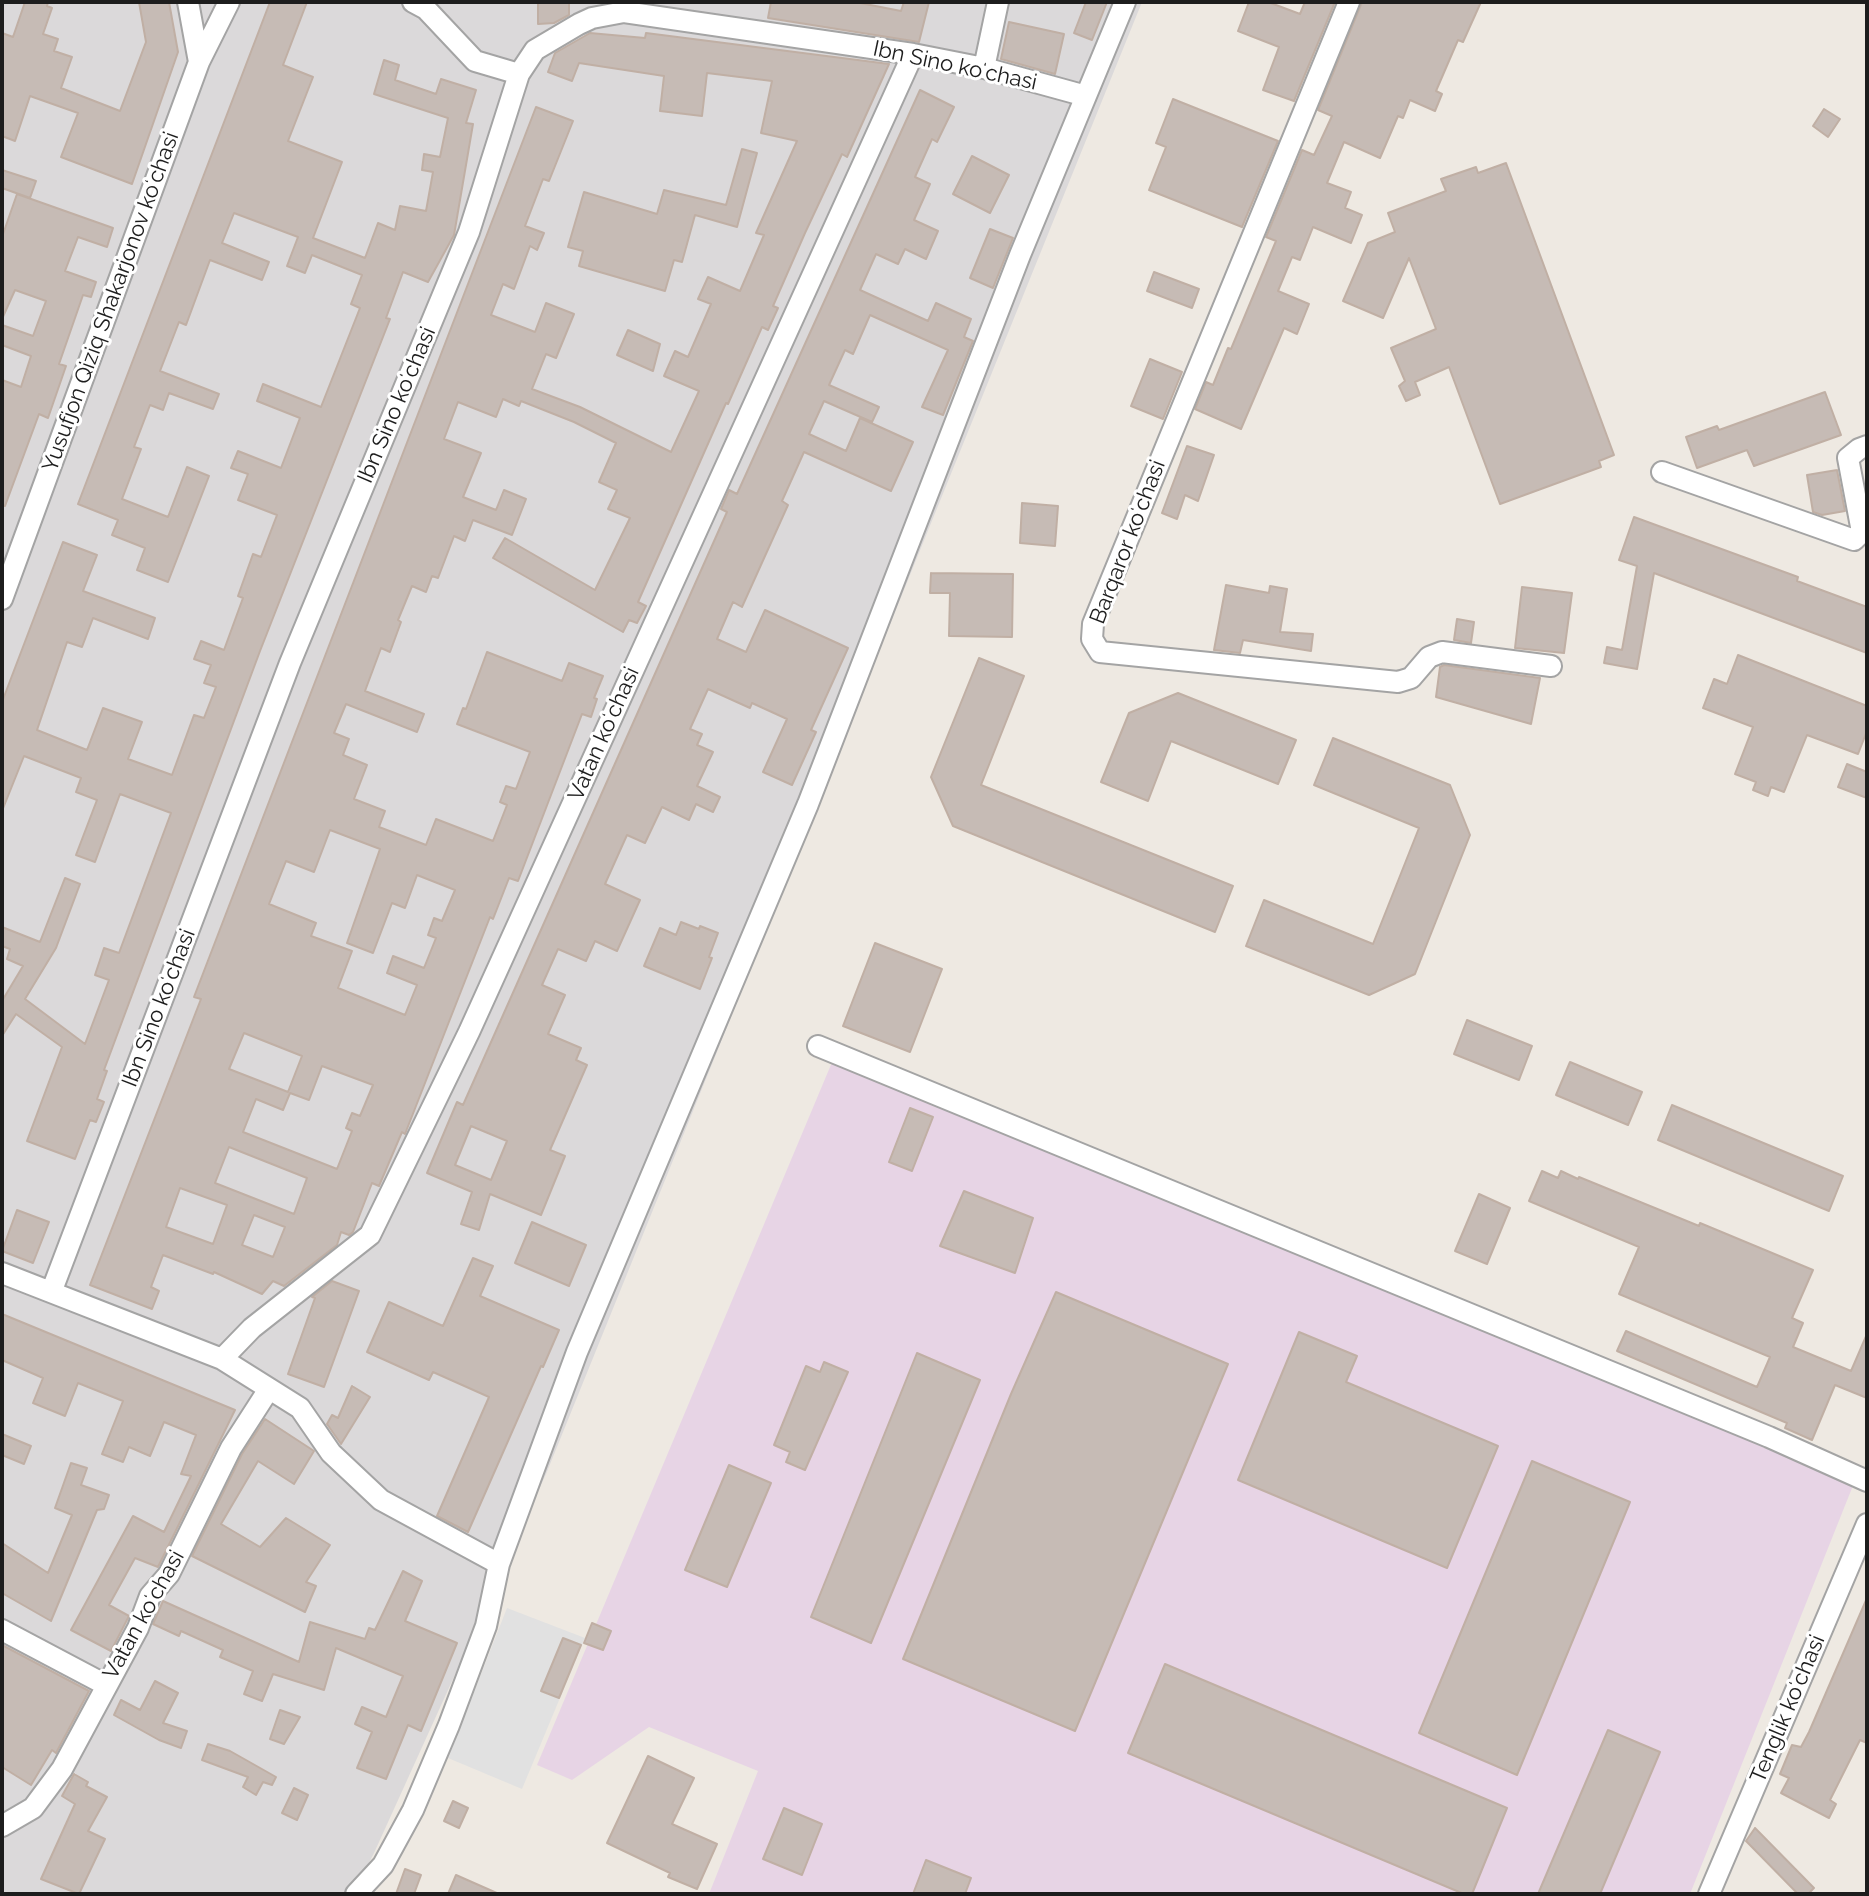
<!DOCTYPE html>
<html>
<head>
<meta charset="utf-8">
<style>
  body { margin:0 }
  #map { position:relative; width:1869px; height:1896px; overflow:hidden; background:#eee9e2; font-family:Raleway,sans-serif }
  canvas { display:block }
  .frame { position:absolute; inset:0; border:4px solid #1d1d1d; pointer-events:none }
</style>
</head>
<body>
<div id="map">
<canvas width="1869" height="1896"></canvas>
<div class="frame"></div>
</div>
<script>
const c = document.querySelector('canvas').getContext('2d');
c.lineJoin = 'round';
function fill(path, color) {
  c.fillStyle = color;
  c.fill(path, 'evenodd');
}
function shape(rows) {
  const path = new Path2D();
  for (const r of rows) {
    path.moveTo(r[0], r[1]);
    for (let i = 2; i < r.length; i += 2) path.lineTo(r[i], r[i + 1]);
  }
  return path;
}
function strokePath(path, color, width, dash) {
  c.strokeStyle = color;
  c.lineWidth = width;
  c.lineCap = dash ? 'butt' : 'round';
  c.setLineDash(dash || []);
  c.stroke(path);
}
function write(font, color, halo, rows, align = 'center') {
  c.font = font + ' Raleway,sans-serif';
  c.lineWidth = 6;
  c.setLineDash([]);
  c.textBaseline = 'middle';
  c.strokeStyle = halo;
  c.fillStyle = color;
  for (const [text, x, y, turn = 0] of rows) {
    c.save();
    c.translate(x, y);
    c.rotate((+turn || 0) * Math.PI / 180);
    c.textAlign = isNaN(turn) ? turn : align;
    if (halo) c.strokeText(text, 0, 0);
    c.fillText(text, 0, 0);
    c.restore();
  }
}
const residential = shape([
  [2,2,1142,2,546,1474,374,1853,353,1894,2,1894]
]);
const industrial = shape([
  [838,1048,1854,1483,1690,1894,709,1894,758,1771,649,1727,572,1780,537,1765]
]);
const parking = shape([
  [507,1608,585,1638,522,1789,448,1758]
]);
const building = shape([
  [25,2,48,2,47,6,52,8,43,34,58,39,54,51,72,57,61,88,120,111,146,42,139,2,169,2,178,52,132,184,61,157,78,113,30,96,15,141,2,136,2,33,13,37,25,2],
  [270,2,307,2,283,65,313,77,288,141,342,162,313,238,365,258,378,223,395,230,400,206,426,211,433,172,422,170,424,154,440,157,448,118,374,94,384,60,399,65,395,80,436,94,441,79,476,90,466,123,473,124,454,235,428,282,403,272,386,318,390,319,260,651,104,1070,107,1071,97,1099,104,1102,96,1122,90,1120,75,1159,27,1141,62,1047,16,1014,2,1036,2,1001,23,966,7,959,10,949,2,946,2,927,40,942,65,878,80,884,56,948,25,999,85,1044,109,980,95,975,104,948,119,953,171,813,120,794,95,862,76,855,97,800,76,792,81,778,24,756,2,811,2,702,63,542,97,555,83,591,155,618,148,639,93,618,82,647,67,642,37,730,87,750,103,708,142,722,128,759,172,775,194,715,204,718,216,687,204,683,211,665,194,659,201,641,224,650,243,598,238,596,253,554,261,557,277,515,238,500,248,474,231,468,238,451,281,468,300,418,257,401,263,384,321,407,360,308,351,304,362,275,312,255,305,273,287,266,298,237,234,213,222,243,269,262,262,280,210,260,186,325,179,322,160,371,219,394,213,409,169,393,163,410,150,405,134,447,141,449,122,499,168,517,187,467,209,476,168,582,137,570,145,548,112,535,118,520,78,504,270,2],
  [538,2,569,2,569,15,554,23,538,24,538,2],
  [771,2,855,2,901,11,904,2,929,2,919,42,768,18,771,2],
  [1086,2,1107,2,1092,40,1074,33,1086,2],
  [1249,2,1268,2,1300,14,1305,2,1335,2,1294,101,1263,90,1279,47,1238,31,1249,2],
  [1362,2,1481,2,1463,42,1458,40,1436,91,1442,94,1435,111,1410,100,1403,118,1398,116,1380,158,1344,142,1327,183,1351,192,1345,208,1362,215,1351,243,1313,227,1300,260,1292,257,1278,291,1309,304,1297,334,1284,328,1241,429,1195,409,1206,382,1213,385,1228,348,1231,349,1276,241,1266,237,1302,150,1314,155,1332,116,1318,110,1362,2],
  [1009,22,1064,34,1055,74,1001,59,1009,22],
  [590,33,645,38,646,33,889,64,847,157,842,154,805,233,773,306,778,308,768,330,762,327,728,404,726,403,638,602,646,606,637,623,629,620,623,632,493,558,505,538,595,590,630,518,608,509,617,490,599,482,616,443,574,422,521,401,519,406,503,399,496,417,458,402,444,439,481,453,463,497,496,510,504,490,526,499,512,535,473,520,465,541,454,536,438,578,432,576,426,592,412,586,398,620,401,622,390,652,381,648,365,691,424,714,417,732,346,704,334,733,349,739,343,755,367,765,354,799,385,811,379,827,426,845,436,819,493,841,507,805,500,802,506,786,516,789,530,752,457,724,463,708,466,709,487,652,562,681,569,663,603,676,594,698,597,699,591,717,582,714,518,881,509,878,493,919,490,917,405,1134,402,1132,379,1186,372,1183,353,1232,349,1235,341,1232,337,1245,284,1286,273,1281,262,1294,214,1272,213,1274,163,1255,151,1287,159,1291,152,1309,90,1285,201,999,194,997,536,107,573,121,549,181,543,179,525,226,544,233,537,250,530,246,514,289,503,284,491,315,535,332,546,303,574,314,556,358,546,354,532,389,580,407,671,452,699,391,664,376,675,351,688,357,711,304,698,299,708,277,740,291,764,235,756,233,797,141,761,133,772,81,707,73,702,116,660,111,664,76,579,63,572,81,548,72,555,53,590,33],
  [330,830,380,849,347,943,373,953,392,903,405,908,417,875,455,890,442,921,434,918,428,935,436,938,424,968,393,956,387,973,417,985,405,1015,338,988,352,951,311,936,316,923,269,904,286,861,314,872,330,830],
  [244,1033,302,1056,288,1092,229,1069,244,1033],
  [322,1066,373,1085,360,1116,352,1113,346,1128,352,1131,337,1169,243,1132,256,1099,283,1110,290,1093,309,1100,322,1066],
  [229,1147,307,1178,294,1214,215,1183,229,1147],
  [180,1188,227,1205,213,1244,166,1227,180,1188],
  [254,1215,285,1227,273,1257,242,1245,254,1215],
  [920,90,954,107,937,142,932,139,915,177,930,184,914,220,938,231,926,259,905,249,898,264,876,254,860,290,928,321,936,303,971,319,964,337,973,341,943,415,922,407,948,350,870,315,853,354,845,350,829,385,879,407,872,422,824,401,809,434,846,451,860,418,913,442,891,491,804,452,782,501,788,505,742,607,733,602,717,639,746,652,765,610,848,648,811,730,816,732,792,785,763,772,787,719,752,703,750,708,708,689,690,729,702,734,697,745,713,752,697,786,720,797,713,812,696,804,689,820,662,807,645,843,627,835,605,884,640,900,617,951,595,941,586,961,558,949,542,985,565,995,548,1034,581,1048,576,1060,587,1065,550,1150,565,1156,541,1215,490,1194,479,1230,461,1224,472,1192,427,1173,457,1102,463,1105,727,512,721,509,729,490,737,494,920,90],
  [471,1126,507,1141,491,1180,455,1165,471,1126],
  [1173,99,1278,141,1242,227,1149,190,1166,147,1156,143,1173,99],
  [1824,109,1840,119,1828,137,1813,126,1824,109],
  [742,149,757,153,737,227,695,215,682,262,674,260,665,291,579,266,583,251,568,247,584,192,657,214,664,190,726,205,742,149],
  [972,156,1009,175,990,213,953,194,972,156],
  [1506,163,1614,455,1599,461,1601,467,1500,504,1449,367,1415,382,1420,395,1406,401,1399,386,1405,381,1391,348,1436,329,1409,258,1383,318,1343,301,1368,243,1395,232,1388,213,1446,191,1441,179,1476,167,1478,173,1506,163],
  [2,170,36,181,30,198,2,188,2,170],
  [17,194,113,228,107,247,78,237,65,271,96,282,91,297,83,295,59,364,66,366,48,418,39,414,5,506,2,505,2,380,21,387,31,356,2,345,2,325,33,336,46,301,15,290,2,319,2,237,17,194],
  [990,229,1013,238,993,288,970,278,990,229],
  [1154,272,1199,289,1192,308,1147,291,1154,272],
  [628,330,660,344,653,371,617,355,628,330],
  [1150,359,1182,372,1163,419,1131,406,1150,359],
  [1825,392,1841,435,1754,466,1747,450,1697,468,1686,437,1717,426,1719,430,1825,392],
  [1187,446,1214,455,1198,501,1185,495,1177,519,1162,513,1187,446],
  [1837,470,1845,511,1822,515,1813,512,1807,475,1837,470],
  [1022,503,1058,506,1055,546,1020,543,1022,503],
  [1634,517,1798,577,1797,581,1867,607,1867,653,1654,573,1637,669,1604,663,1607,647,1622,650,1637,566,1619,560,1634,517],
  [931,573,1013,574,1012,637,949,636,950,593,930,593,931,573],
  [1226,585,1269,593,1270,586,1287,589,1280,632,1313,634,1311,651,1243,640,1240,653,1214,650,1226,585],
  [1522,587,1572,593,1564,653,1515,648,1522,587],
  [1457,619,1474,622,1471,643,1454,640,1457,619],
  [1738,655,1867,706,1867,731,1858,754,1807,735,1784,792,1771,787,1768,796,1753,790,1756,782,1735,774,1753,727,1703,708,1714,679,1727,684,1738,655],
  [979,658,1024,676,981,785,1233,886,1215,932,953,826,931,777,979,658],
  [1444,665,1540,678,1531,724,1436,697,1440,667,1444,665],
  [1178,693,1296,740,1278,784,1171,741,1148,801,1101,782,1129,713,1178,693],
  [1333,738,1450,785,1470,835,1415,974,1369,995,1246,946,1264,900,1373,944,1419,828,1314,785,1333,738],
  [1847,764,1867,772,1867,798,1838,787,1847,764],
  [681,922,699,929,700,926,718,933,709,957,712,958,700,989,644,966,660,928,676,935,681,922],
  [875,943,942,969,910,1052,843,1026,875,943],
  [1467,1020,1532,1046,1519,1080,1454,1054,1467,1020],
  [1570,1062,1642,1092,1628,1125,1556,1095,1570,1062],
  [1672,1105,1843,1176,1829,1211,1658,1140,1672,1105],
  [910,1108,933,1117,912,1171,889,1162,910,1108],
  [1542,1171,1558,1178,1561,1171,1578,1179,1579,1177,1699,1226,1700,1223,1813,1270,1792,1318,1803,1323,1793,1347,1851,1371,1867,1334,1867,1398,1835,1385,1812,1440,1785,1428,1787,1423,1617,1351,1626,1331,1757,1387,1770,1357,1619,1294,1639,1247,1529,1201,1542,1171],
  [964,1191,1033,1218,1015,1273,940,1246,964,1191],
  [1479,1194,1510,1208,1487,1264,1455,1251,1479,1194],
  [17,1210,49,1222,33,1263,2,1251,17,1210],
  [532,1222,586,1245,569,1286,515,1263,532,1222],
  [473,1258,493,1266,480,1296,559,1330,543,1367,541,1366,468,1532,437,1516,489,1397,433,1372,429,1380,367,1352,389,1302,443,1326,473,1258],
  [332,1281,359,1291,324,1387,288,1374,315,1298,312,1297,332,1281],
  [1056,1292,1228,1364,1075,1731,903,1659,1011,1394,1056,1292],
  [2,1314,235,1410,158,1567,135,1558,109,1605,129,1616,111,1651,71,1630,133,1516,164,1532,191,1476,181,1474,196,1435,164,1422,150,1456,129,1447,123,1462,102,1454,123,1401,78,1383,65,1416,33,1403,43,1378,2,1360,2,1314],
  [1299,1332,1357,1356,1346,1382,1498,1446,1447,1568,1238,1480,1299,1332],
  [917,1353,980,1380,871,1643,811,1617,917,1353],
  [824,1362,848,1372,805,1470,786,1462,790,1452,774,1445,806,1366,820,1372,824,1362],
  [352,1386,370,1397,341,1444,327,1424,332,1415,338,1418,352,1386],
  [265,1419,314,1451,294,1484,258,1461,221,1524,260,1547,286,1518,330,1545,306,1582,316,1586,305,1612,192,1556,242,1454,265,1419],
  [2,1434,31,1446,24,1464,2,1455,2,1434],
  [1532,1461,1630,1502,1517,1775,1419,1733,1532,1461],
  [71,1463,87,1468,81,1485,109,1495,104,1509,97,1510,51,1621,2,1593,2,1543,48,1573,72,1515,55,1508,71,1463],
  [729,1465,771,1483,727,1587,685,1570,729,1465],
  [403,1571,422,1581,405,1621,457,1643,421,1731,408,1725,386,1779,357,1768,372,1732,355,1724,362,1707,386,1717,403,1676,336,1648,324,1690,273,1674,262,1701,244,1694,253,1671,220,1657,223,1650,181,1631,179,1636,153,1624,163,1601,299,1662,310,1622,365,1639,369,1628,375,1630,403,1571],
  [1867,1598,1867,1743,1860,1740,1830,1800,1836,1804,1829,1818,1781,1793,1789,1778,1780,1774,1792,1745,1801,1747,1809,1732,1867,1598],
  [592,1623,611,1631,603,1650,584,1643,592,1623],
  [563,1638,581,1645,559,1698,541,1691,563,1638],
  [2,1645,89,1691,56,1753,52,1750,31,1785,2,1767,2,1645],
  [1165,1664,1507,1808,1472,1894,1464,1894,1128,1753,1165,1664],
  [155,1681,178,1693,163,1723,187,1731,181,1748,159,1740,114,1715,121,1700,140,1710,155,1681],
  [280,1710,300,1717,284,1744,270,1739,280,1710],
  [1608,1730,1660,1752,1600,1894,1538,1894,1608,1730],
  [208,1744,230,1751,276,1777,272,1785,263,1782,256,1795,243,1787,248,1777,202,1760,208,1744],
  [648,1756,694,1778,672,1824,717,1844,697,1889,668,1877,670,1873,607,1843,648,1756],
  [74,1774,88,1782,86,1786,107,1797,88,1831,105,1839,79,1894,41,1879,75,1804,62,1796,74,1774],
  [294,1788,308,1795,297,1820,282,1813,294,1788],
  [453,1801,468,1808,459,1828,444,1821,453,1801],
  [784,1808,822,1824,802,1875,763,1859,784,1808],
  [1755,1828,1814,1888,1808,1894,1798,1894,1746,1841,1755,1828],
  [926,1860,971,1878,965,1894,913,1894,926,1860],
  [405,1869,421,1875,414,1894,396,1894,405,1869],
  [456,1875,499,1894,448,1894,456,1875]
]);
const minor = shape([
  [413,2,426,9,475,61,519,74],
  [1349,2,1093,624,1092,639,1100,652,1398,682,1411,678,1429,657,1442,652,1551,666],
  [199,62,229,2],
  [984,68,998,2],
  [1662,472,1854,540,1862,532,1848,458,1859,449,1867,446],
  [2,599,199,62,188,2],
  [818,1046,1769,1437,1867,1481],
  [2,1273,222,1359,300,1408,331,1453,381,1500,499,1564],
  [52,1290,290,663,469,232,519,74,535,50,579,24,592,18,624,12,913,54,984,68,1086,96],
  [222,1359,252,1328,370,1235,469,1032,913,54],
  [2,1630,106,1685],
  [2,1826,33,1808,62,1769,138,1628,150,1596,169,1574,231,1448,269,1389],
  [356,1894,383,1865,413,1810,449,1725,486,1626,499,1564,577,1352,808,804,1020,255,1125,2],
  [1709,1894,1867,1524]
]);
const streetNames = [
  ["Ibn Sino koʻchasi",955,66,12],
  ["Yusufjon Qiziq Shakarjonov koʻchasi",111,302,-70],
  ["Ibn Sino koʻchasi",397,405,-67],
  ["Barqaror koʻchasi",1128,542,-69],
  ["Vatan koʻchasi",604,734,-66],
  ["Ibn Sino koʻchasi",159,1008,-69],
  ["Vatan koʻchasi",144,1615,-61],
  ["Tenglik koʻchasi",1788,1709,-67]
];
fill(residential, '#dbd9da');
fill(industrial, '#e7d4e5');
fill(parking, '#e1e1e1');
fill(building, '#c6bbb5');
strokePath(building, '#c0afa4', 2);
strokePath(minor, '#a4a4a4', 24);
strokePath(minor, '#fff', 20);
write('22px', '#1d1d1d', '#fff', streetNames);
</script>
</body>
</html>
